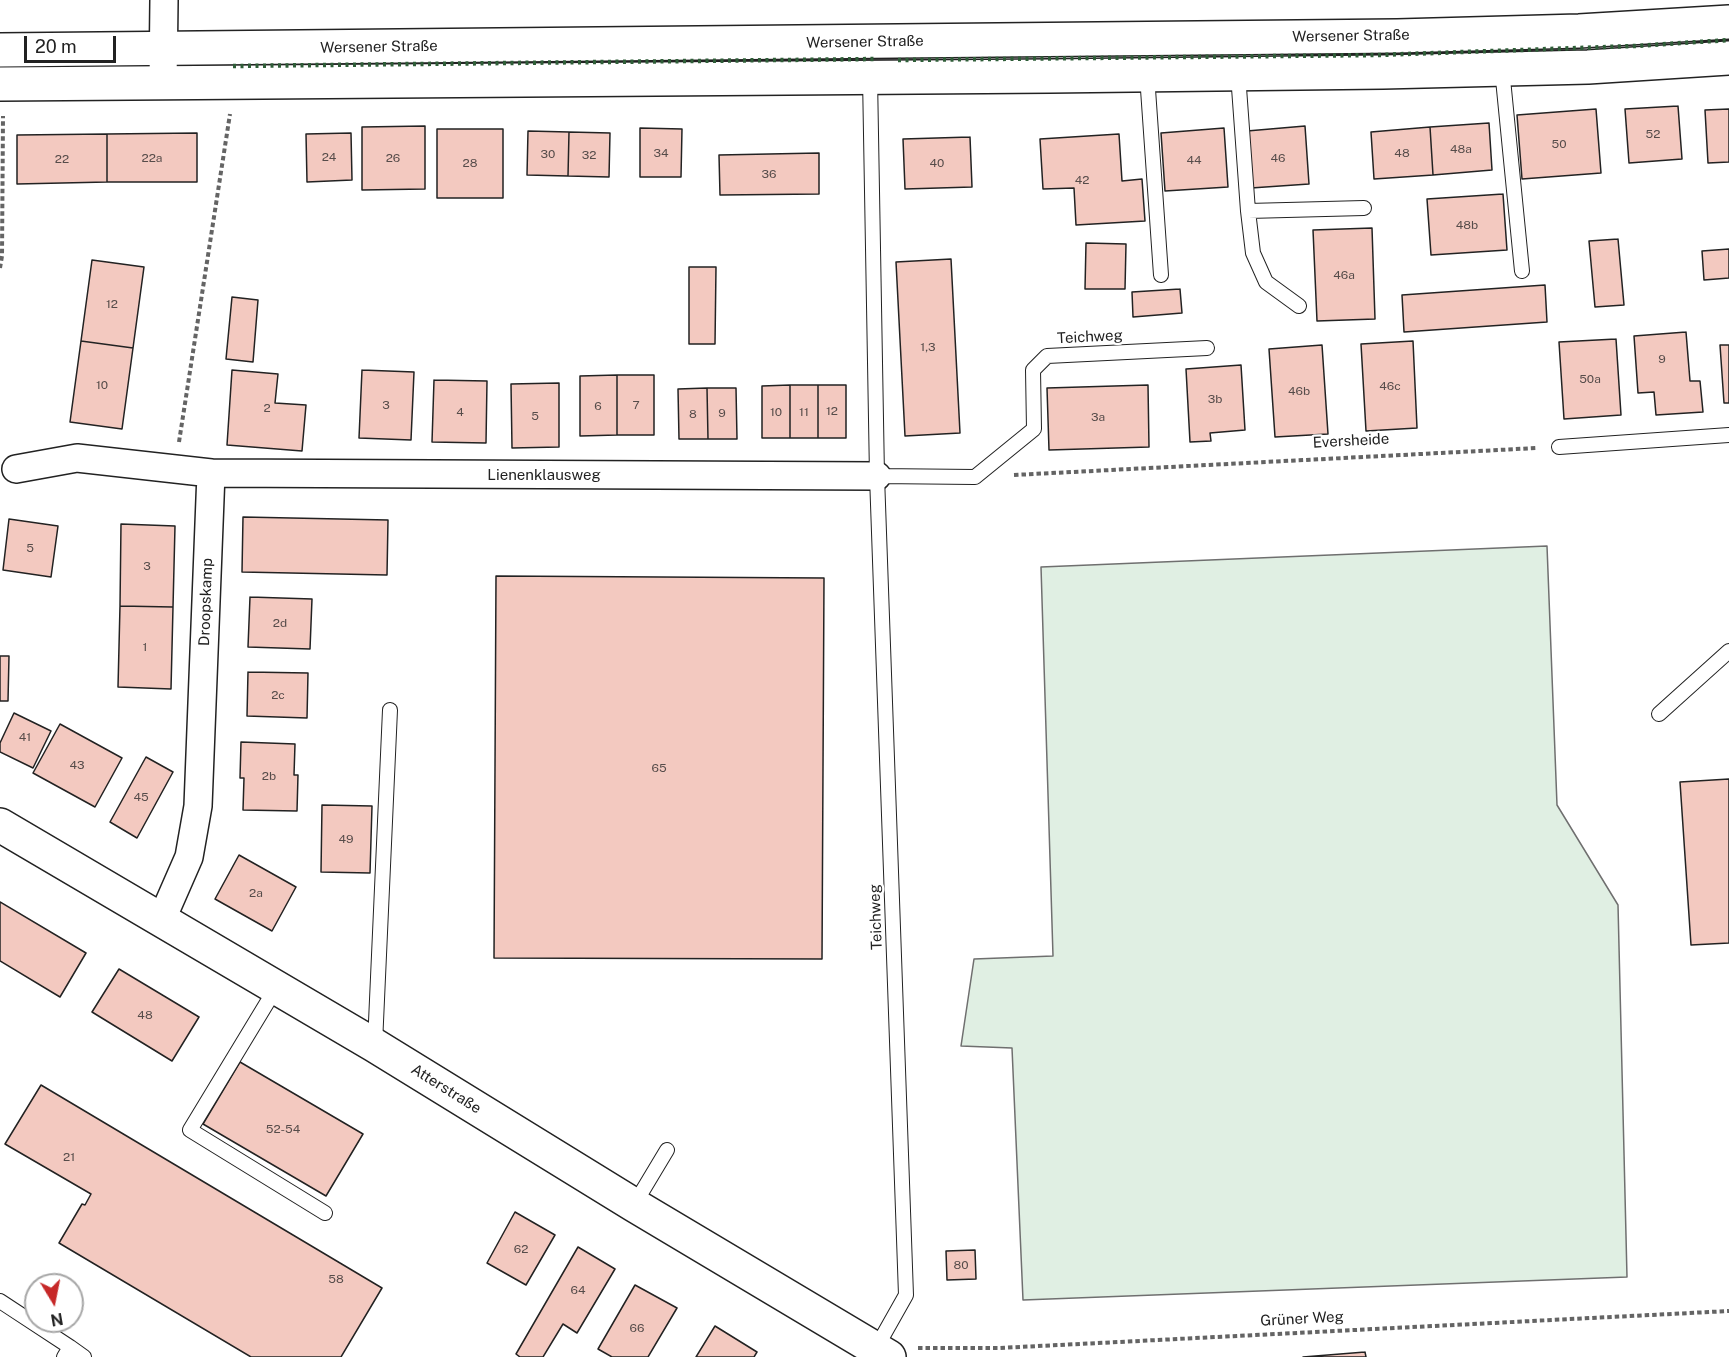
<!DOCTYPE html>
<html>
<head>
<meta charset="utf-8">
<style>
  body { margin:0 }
  #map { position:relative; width:1729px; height:1357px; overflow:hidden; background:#fff; font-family:"Public Sans",sans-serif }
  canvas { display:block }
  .north { position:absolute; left:24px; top:1273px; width:60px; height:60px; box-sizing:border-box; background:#fff; border:2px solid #a7a7a7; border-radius:50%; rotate:170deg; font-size:16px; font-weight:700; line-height:24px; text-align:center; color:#222 }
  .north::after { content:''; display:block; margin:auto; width:21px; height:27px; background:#c62828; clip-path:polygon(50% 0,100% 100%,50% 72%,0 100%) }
  .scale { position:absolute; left:24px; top:36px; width:92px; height:27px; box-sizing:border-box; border:3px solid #222; border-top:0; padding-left:8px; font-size:18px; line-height:21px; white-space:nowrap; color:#222; -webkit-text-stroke:4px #fff; paint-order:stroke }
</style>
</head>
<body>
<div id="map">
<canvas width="1729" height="1357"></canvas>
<div class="north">N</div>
<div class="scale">20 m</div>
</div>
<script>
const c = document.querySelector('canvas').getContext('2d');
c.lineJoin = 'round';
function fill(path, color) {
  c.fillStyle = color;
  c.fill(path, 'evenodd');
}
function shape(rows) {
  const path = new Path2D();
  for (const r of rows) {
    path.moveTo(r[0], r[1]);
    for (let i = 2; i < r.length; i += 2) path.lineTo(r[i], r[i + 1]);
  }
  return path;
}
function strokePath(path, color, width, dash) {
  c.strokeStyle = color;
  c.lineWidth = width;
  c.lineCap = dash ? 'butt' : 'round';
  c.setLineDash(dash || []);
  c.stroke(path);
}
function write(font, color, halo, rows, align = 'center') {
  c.font = font + ' "Public Sans",sans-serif';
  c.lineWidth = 4.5;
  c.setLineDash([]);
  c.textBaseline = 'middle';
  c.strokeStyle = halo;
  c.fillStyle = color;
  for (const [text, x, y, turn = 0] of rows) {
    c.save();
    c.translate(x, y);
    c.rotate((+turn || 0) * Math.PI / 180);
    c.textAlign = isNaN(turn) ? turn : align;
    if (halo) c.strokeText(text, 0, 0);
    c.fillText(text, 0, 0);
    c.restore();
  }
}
const green = shape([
  [1547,546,1557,805,1618,905,1627,1277,1023,1300,1012,1048,961,1046,974,959,1053,956,1041,567,1547,546]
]);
const building = shape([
  [1678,106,1682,159,1629,163,1625,109,1678,106],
  [1596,109,1601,173,1522,179,1517,115,1596,109],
  [1729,109,1729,162,1708,163,1705,110,1729,109],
  [1489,123,1492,170,1433,175,1430,127,1489,123],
  [425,126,425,189,362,190,362,127,425,126],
  [1305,126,1309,184,1251,188,1247,131,1305,126],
  [1430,127,1433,175,1374,179,1371,132,1430,127],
  [640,128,682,129,681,177,640,177,640,128],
  [1224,128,1228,187,1165,191,1161,133,1224,128],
  [437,129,503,129,503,198,437,198,437,129],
  [528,131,569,132,568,176,527,175,528,131],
  [569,132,610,133,609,177,568,176,569,132],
  [197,133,197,182,107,182,107,134,197,133],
  [351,133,352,180,307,182,306,134,351,133],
  [107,134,107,182,17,184,17,135,107,134],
  [1119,134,1122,181,1142,179,1145,221,1076,225,1074,188,1043,189,1040,139,1119,134],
  [970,137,972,187,905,189,903,139,970,137],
  [819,153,819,194,720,195,719,155,819,153],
  [1503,194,1507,250,1431,255,1427,199,1503,194],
  [1372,228,1375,319,1317,321,1313,230,1372,228],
  [1618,239,1624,305,1595,307,1589,241,1618,239],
  [1086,243,1126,244,1125,289,1085,289,1086,243],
  [1729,249,1729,278,1704,280,1702,251,1729,249],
  [951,259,960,433,905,436,896,262,951,259],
  [92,260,144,267,133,348,81,341,92,260],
  [689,267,716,267,715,344,689,344,689,267],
  [1545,285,1547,322,1404,332,1402,295,1545,285],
  [1180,289,1182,313,1133,317,1132,292,1180,289],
  [232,297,258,300,253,362,226,359,232,297],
  [1686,332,1690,381,1700,381,1703,412,1656,415,1654,392,1638,393,1634,336,1686,332],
  [1616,339,1621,415,1564,419,1559,342,1616,339],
  [81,341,133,348,122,429,70,422,81,341],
  [1413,341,1417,428,1366,431,1361,344,1413,341],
  [1322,345,1328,434,1275,437,1269,349,1322,345],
  [1720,345,1729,345,1729,403,1724,403,1720,345],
  [1241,365,1245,430,1210,433,1211,441,1190,442,1186,369,1241,365],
  [232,370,278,374,275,403,306,405,302,451,227,445,232,370],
  [362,370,414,372,411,440,359,438,362,370],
  [617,375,654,375,654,435,617,435,617,375],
  [617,375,617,435,580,436,580,376,617,375],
  [434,380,487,381,486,443,432,442,434,380],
  [559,383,559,447,512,448,511,384,559,383],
  [790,385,790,438,762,438,762,386,790,385],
  [790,385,818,385,818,438,790,438,790,385],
  [818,385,846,385,846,438,818,438,818,385],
  [1148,385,1149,447,1049,450,1047,388,1148,385],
  [707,388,736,388,737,439,708,439,707,388],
  [707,388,708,439,679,439,678,389,707,388],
  [243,517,388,520,387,575,242,572,243,517],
  [9,519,58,526,51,577,3,570,9,519],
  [121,524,175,526,173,607,120,606,121,524],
  [496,576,824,578,822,959,494,958,496,576],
  [250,597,312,599,310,649,248,647,250,597],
  [120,606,173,607,171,689,118,687,120,606],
  [0,656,9,656,8,701,0,701,0,656],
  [248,672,308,673,307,718,247,716,248,672],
  [14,713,51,731,33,768,0,752,0,743,14,713],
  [60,724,122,758,95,807,33,773,60,724],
  [241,742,295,744,294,775,298,775,297,811,243,810,244,778,240,778,241,742],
  [146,757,173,772,137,838,110,822,146,757],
  [1729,779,1729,943,1691,945,1680,782,1729,779],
  [322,805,372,806,370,873,321,872,322,805],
  [239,855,296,887,272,931,215,899,239,855],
  [0,902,86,953,60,997,0,961,0,902],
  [119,969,199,1017,172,1061,92,1012,119,969],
  [240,1062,363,1134,326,1196,203,1124,240,1062],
  [41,1085,382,1288,341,1357,251,1357,59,1243,82,1204,85,1205,91,1194,5,1144,41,1085],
  [515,1212,555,1235,526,1285,487,1263,515,1212],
  [578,1247,615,1269,577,1333,563,1324,543,1357,520,1357,516,1354,578,1247],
  [975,1250,976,1279,947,1280,946,1251,975,1250],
  [635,1285,677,1308,648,1357,612,1357,598,1349,635,1285],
  [715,1326,757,1352,754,1357,696,1357,715,1326],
  [1365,1352,1366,1357,1303,1357,1365,1352]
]);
const path = shape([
  [0,268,2,256,3,116],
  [179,442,230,114],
  [1014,475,1537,448],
  [918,1348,1000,1348,1729,1311]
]);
const service = shape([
  [1502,69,1522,271],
  [1238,74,1248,211,1253,253,1266,282,1299,306],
  [1147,75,1161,275],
  [870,77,877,476,906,1295,875,1350],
  [1248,211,1364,208],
  [1559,447,1729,435],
  [877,476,975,477,1034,429,1033,370,1047,356,1207,348],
  [1659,714,1729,651],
  [276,988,190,1130,325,1213],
  [375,1044,390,710],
  [634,1205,667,1150],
  [0,1301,70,1347],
  [64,1357,70,1347,84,1357]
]);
const minor = shape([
  [163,84,164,0],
  [16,469,77,458,211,473,198,806,189,857,161,921],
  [211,473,877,476]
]);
const tertiary = shape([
  [0,825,374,1045,634,1205,889,1357]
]);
const secondary = shape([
  [0,50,1397,36,1579,31,1729,22],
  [0,84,1050,76,1383,72,1588,67,1729,58]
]);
const hedge = shape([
  [898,60,1378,55,1635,46,1729,40],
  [233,66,876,59]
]);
const numberNames = [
  ["52",1653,134],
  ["50",1559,144],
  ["48a",1461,149],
  ["34",661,153],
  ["48",1402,153],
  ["30",548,154],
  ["32",589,155],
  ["24",329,157],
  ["22a",152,158],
  ["26",393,158],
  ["46",1278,158],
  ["22",62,159],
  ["44",1194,160],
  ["28",470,163],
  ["40",937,163],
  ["36",769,174],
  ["42",1082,180],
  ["48b",1467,225],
  ["46a",1344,275],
  ["12",112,304],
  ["1,3",928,347],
  ["9",1662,359],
  ["50a",1590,379],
  ["10",102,385],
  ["46c",1390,386],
  ["46b",1299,391],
  ["3b",1215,399],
  ["3",386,405],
  ["7",636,405],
  ["6",598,406],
  ["2",267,408],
  ["12",832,411],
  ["4",460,412],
  ["10",776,412],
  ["11",804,412],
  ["9",722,413],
  ["8",693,414],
  ["5",535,416],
  ["3a",1098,417],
  ["5",30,548],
  ["3",147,566],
  ["2d",280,623],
  ["1",145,647],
  ["2c",278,695],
  ["41",25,737],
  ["43",77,765],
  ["65",659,768],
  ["2b",269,776],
  ["45",141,797],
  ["49",346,839],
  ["2a",256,893],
  ["48",145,1015],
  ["52-54",283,1129],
  ["21",69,1157],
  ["62",521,1249],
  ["80",961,1265],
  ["58",336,1279],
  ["64",578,1290],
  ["66",637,1328]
];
const streetNames = [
  ["Wersener Straße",1351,36,-1],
  ["Wersener Straße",865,42,-1],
  ["Wersener Straße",379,47,-1],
  ["Teichweg",1090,337,-3],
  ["Eversheide",1351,441,-3],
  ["Lienenklausweg",544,475],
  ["Droopskamp",206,602,-88],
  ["Teichweg",876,917,-92],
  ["Atterstraße",446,1089,32],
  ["Grüner Weg",1302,1319,-3]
];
fill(green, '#e0efe3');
strokePath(green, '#6f6f6f', 1.5);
fill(building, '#f3c9c0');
strokePath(building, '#222', 1.5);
strokePath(service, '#222', 16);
strokePath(minor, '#222', 30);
strokePath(tertiary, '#222', 36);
strokePath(secondary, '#222', 36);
strokePath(path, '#646464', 4, [4.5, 3]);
strokePath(service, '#fff', 14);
strokePath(minor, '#fff', 27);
strokePath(tertiary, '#fff', 33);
strokePath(secondary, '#fff', 33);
strokePath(hedge, '#2f5e38', 4.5, [3, 4.5]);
write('12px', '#564c4a', null, numberNames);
write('15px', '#222', '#fff', streetNames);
</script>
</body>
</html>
